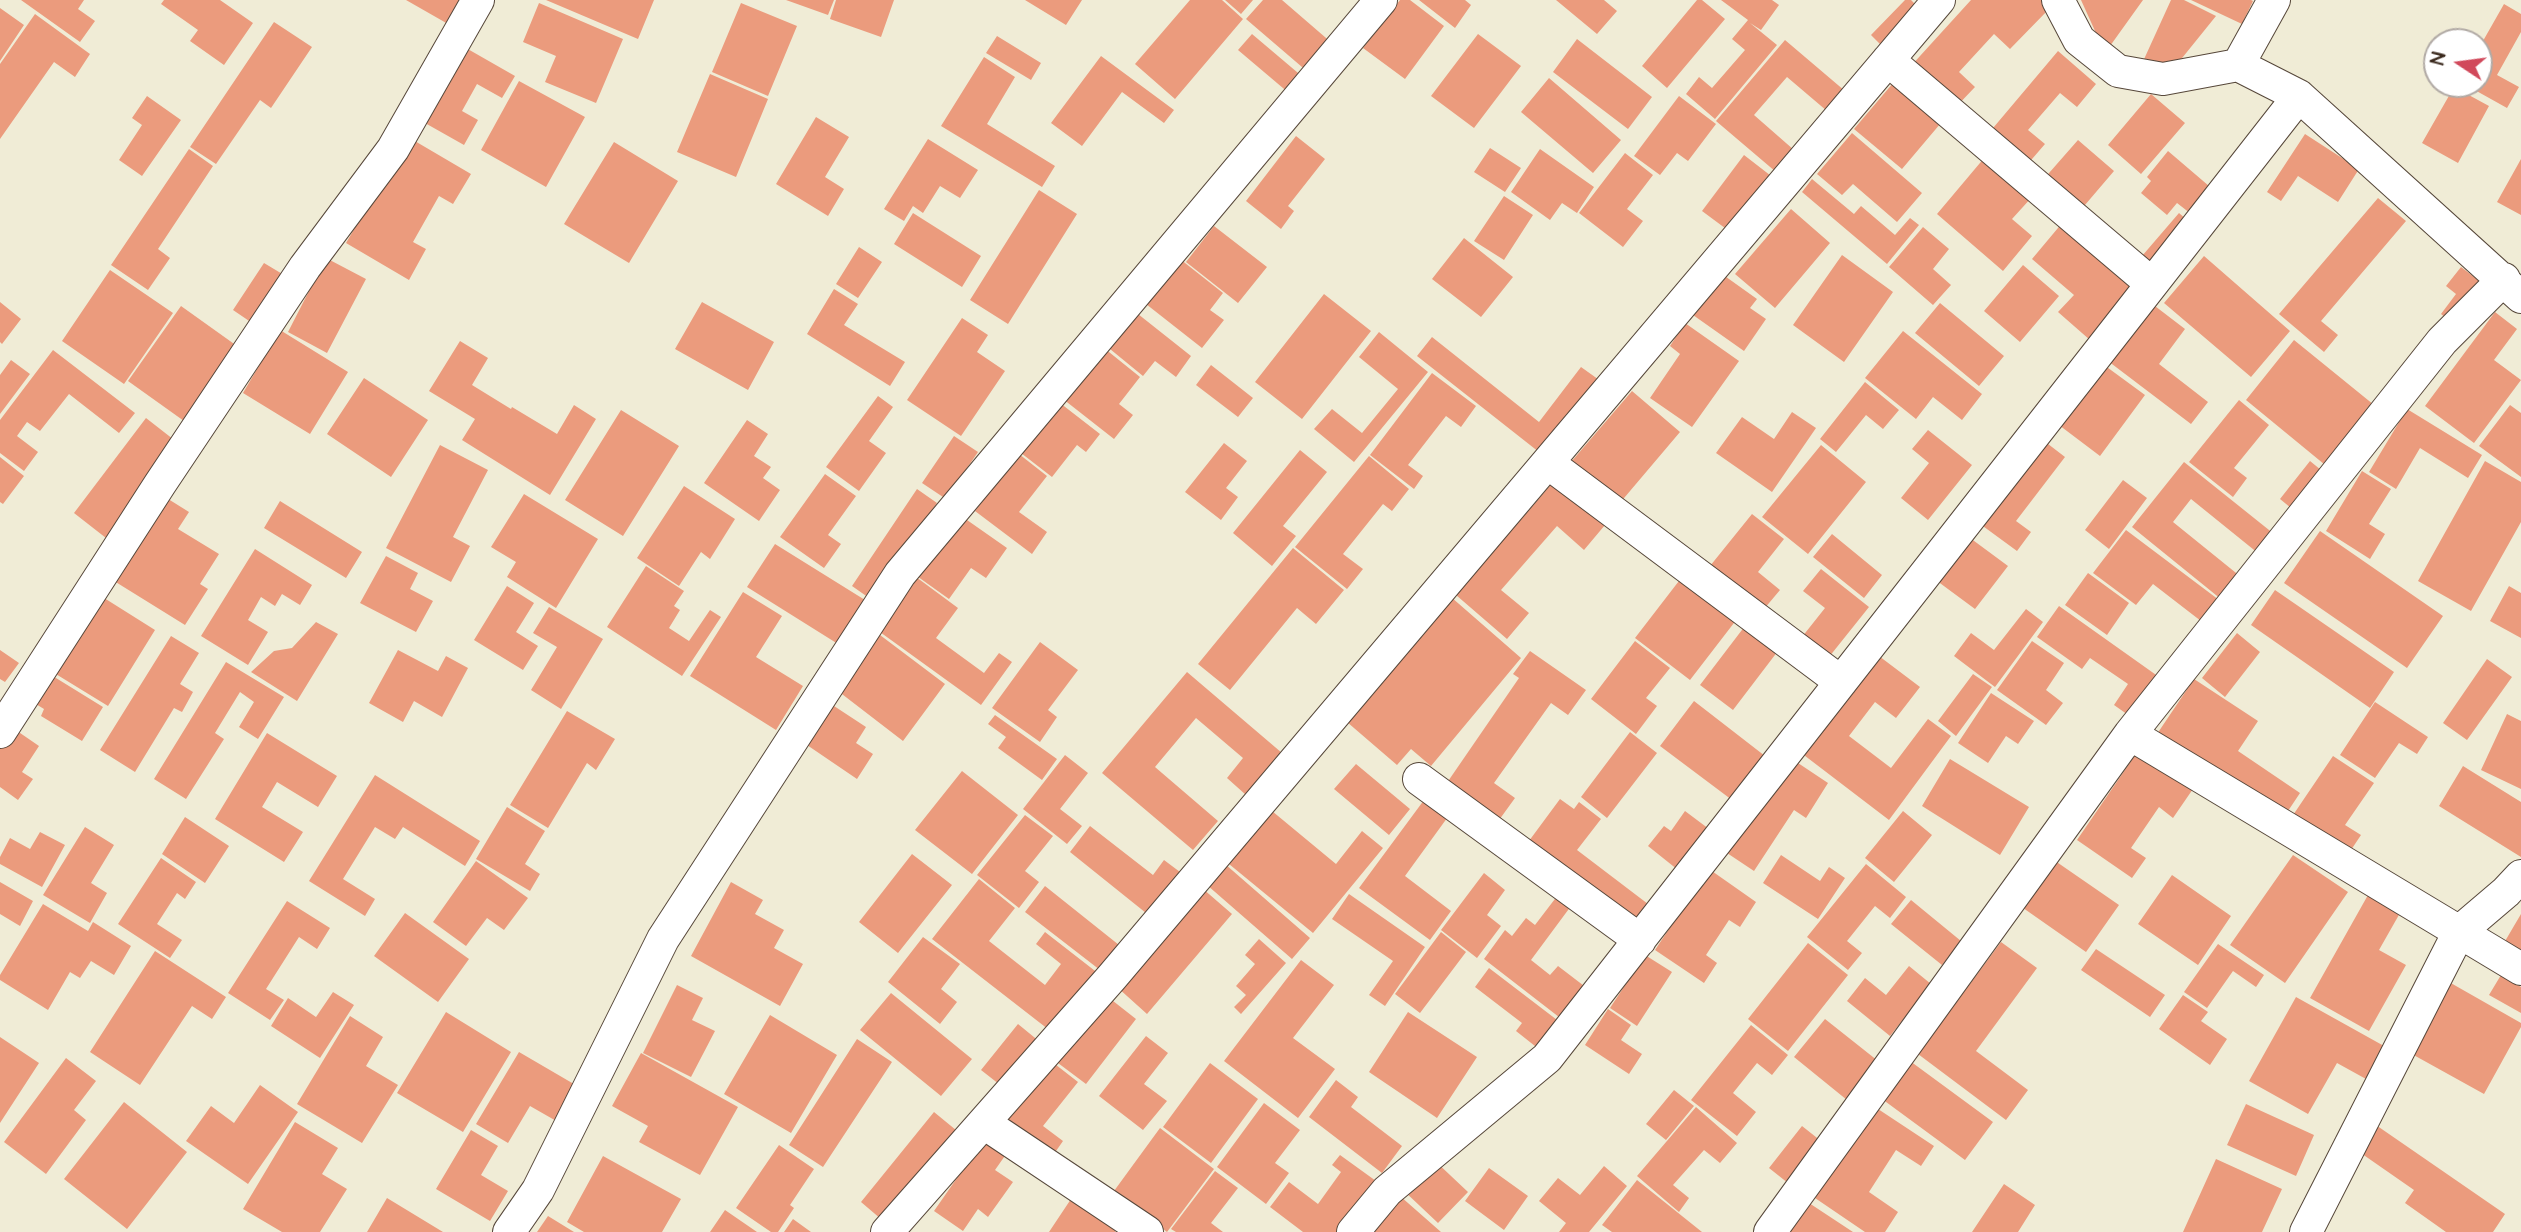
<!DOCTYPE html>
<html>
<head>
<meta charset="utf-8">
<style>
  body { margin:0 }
  #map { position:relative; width:2521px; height:1232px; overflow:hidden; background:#f0ecd6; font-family:"Architects Daughter",sans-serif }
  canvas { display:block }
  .north { position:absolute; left:2423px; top:28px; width:70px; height:70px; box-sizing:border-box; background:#fff; border:2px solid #b1aaa5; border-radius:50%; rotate:283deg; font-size:19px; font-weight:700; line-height:28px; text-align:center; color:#3b2a1e }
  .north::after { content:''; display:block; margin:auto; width:24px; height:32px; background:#d1495b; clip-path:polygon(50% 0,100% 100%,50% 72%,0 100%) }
</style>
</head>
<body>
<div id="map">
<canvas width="2521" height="1232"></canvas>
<div class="north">N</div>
</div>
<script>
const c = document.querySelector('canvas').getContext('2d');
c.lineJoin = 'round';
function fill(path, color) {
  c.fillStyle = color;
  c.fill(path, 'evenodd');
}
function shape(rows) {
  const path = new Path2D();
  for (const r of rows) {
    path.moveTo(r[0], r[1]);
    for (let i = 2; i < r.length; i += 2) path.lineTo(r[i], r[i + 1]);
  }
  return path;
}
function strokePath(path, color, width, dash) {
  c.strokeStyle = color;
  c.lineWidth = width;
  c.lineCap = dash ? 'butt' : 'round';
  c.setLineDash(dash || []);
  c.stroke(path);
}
const building = shape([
  [21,0,84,0,78,9,95,21,80,42],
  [164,0,220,0,253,23,224,65,190,41,198,30,161,4],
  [406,0,471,0,455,28],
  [546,0,654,0,638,39],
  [786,0,834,0,828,15],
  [836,0,894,0,881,37,830,19],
  [1025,0,1082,0,1066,25],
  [1190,0,1222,0,1243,19,1175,99,1135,64],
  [1225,0,1253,0,1241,14],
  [1263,0,1282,0,1333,44,1309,73,1246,19],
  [1400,0,1410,0,1444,26,1405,79,1363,48],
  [1419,0,1465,0,1471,5,1455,28],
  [1556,0,1604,0,1617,11,1597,34],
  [1697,0,1702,0,1725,19,1667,88,1642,66],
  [1721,0,1772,0,1779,5,1761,30,1750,23,1777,45,1715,119,1686,94,1699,77,1712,88,1745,50,1732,39,1748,20],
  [1905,0,1911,0,1923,12,1886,50,1871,35],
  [1971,0,2045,0,2049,9,2010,49,1994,34,1959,72,1975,87,1954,109,1910,67],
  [2081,0,2143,0,2105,53],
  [2171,0,2184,0,2216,16,2170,73,2140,68],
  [2191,0,2251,0,2253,1,2242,24],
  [539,3,623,39,596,103,545,82,556,56,523,42],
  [741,3,797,26,768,96,712,72],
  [2504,4,2521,14,2521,32,2497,75,2519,87,2507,108,2464,84,2479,84,2479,48],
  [0,8,24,25,0,61],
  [35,14,90,54,75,77,54,62,0,139,0,64],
  [274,22,312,47,271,108,260,100,216,164,190,147],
  [1252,34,1304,78,1290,94,1238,50],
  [1478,34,1521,66,1474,128,1431,96],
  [997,36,1041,63,1031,80,986,53],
  [1577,39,1652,97,1628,129,1553,72],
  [1785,40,1845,91,1827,111,1787,77,1754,115,1794,150,1776,172,1716,121],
  [466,48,515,76,502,98,477,84,462,111,478,120,464,145,425,123],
  [2058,51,2096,84,2077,107,2060,93,2028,130,2045,144,2026,166,1988,134],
  [1101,56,1174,110,1164,123,1122,92,1082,146,1051,123],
  [984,57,1015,77,987,124,1055,166,1042,187,941,126],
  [710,74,768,99,736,177,677,152],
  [1899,76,1946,117,1902,169,1854,129],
  [1549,78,1621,140,1593,173,1521,112],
  [519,81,585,117,546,187,481,150],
  [2454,87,2489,106,2458,163,2422,143],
  [2151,94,2185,123,2141,174,2108,145],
  [147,96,181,120,142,176,119,160,142,125,132,118],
  [1679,96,1716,124,1688,161,1677,153,1660,175,1634,156],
  [816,117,849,137,825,177,844,189,828,216,776,184],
  [1852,133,1922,193,1897,222,1853,184,1842,195,1817,174],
  [2305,134,2359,169,2338,202,2298,176,2281,201,2267,192],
  [1296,136,1325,159,1288,206,1294,211,1281,229,1246,201],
  [408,137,471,174,453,204,439,196,413,242,426,249,409,280,346,243],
  [928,139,978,170,960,198,940,186,923,213,913,206,904,221,884,209],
  [2078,140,2114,171,2079,212,2042,181],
  [614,142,678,181,629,263,564,224],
  [1490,148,1521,168,1505,192,1474,172],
  [189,149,213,166,158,249,170,258,148,290,111,265],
  [1540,149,1594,187,1577,213,1562,203,1550,220,1511,192],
  [2168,151,2216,192,2195,217,2177,203,2167,215,2141,193,2151,181,2147,177],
  [1625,153,1653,175,1627,209,1643,221,1623,247,1579,213],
  [1744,155,1775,179,1733,234,1702,211],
  [1985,157,2032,197,2012,219,2032,236,2003,271,1937,214],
  [2521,159,2521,215,2497,202],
  [1812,179,1854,214,1861,206,1895,235,1910,218,1919,225,1887,264,1802,192],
  [1039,190,1077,214,1008,324,970,300],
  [1504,196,1533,215,1504,260,1474,241],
  [2378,198,2406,221,2321,321,2338,335,2324,352,2279,314],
  [1791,209,1830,243,1775,308,1735,274],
  [913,213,981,256,962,287,894,244],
  [2179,213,2195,227,2153,277,2136,263],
  [2063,222,2136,285,2090,340,2058,312,2074,295,2032,259],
  [1214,226,1267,267,1238,303,1186,262],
  [1923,227,1949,249,1933,269,1951,285,1933,305,1889,267],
  [1464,238,1513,277,1481,317,1432,279],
  [859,247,882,262,858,298,836,284],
  [1842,255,1893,292,1844,362,1793,325],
  [2204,256,2290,331,2251,377,2164,303],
  [326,258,366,279,327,353,288,332],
  [1180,259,1223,293,1210,310,1224,320,1202,348,1146,304],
  [264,263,289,278,258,327,233,310],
  [2023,265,2059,296,2020,342,1984,311],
  [2461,267,2486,286,2456,326,2441,314,2456,294,2446,286],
  [110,270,173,313,124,384,62,341],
  [1722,274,1757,299,1750,308,1766,319,1744,351,1693,315],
  [834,289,858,304,844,325,905,362,890,386,807,334],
  [1324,294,1371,331,1302,419,1255,382],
  [0,302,21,319,2,344,0,342],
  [702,302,774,342,748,390,675,349],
  [1940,303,2004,356,1979,386,1915,333],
  [2151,303,2185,329,2159,364,2208,402,2191,424,2108,361],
  [181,306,237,346,184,421,128,381],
  [2495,312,2517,329,2494,360,2521,380,2474,443,2425,406],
  [1138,314,1191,356,1176,377,1155,361,1143,376,1110,349],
  [962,318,988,335,977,352,1005,371,961,436,907,400],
  [1685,323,1739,361,1692,427,1650,398,1680,354,1670,346],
  [280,330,348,372,310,434,243,393],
  [1903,331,1982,394,1962,420,1933,397,1916,419,1865,378],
  [1379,332,1428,372,1354,462,1314,429,1332,409,1362,433,1398,389,1359,357],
  [1432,337,1539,422,1581,367,1602,382,1544,456,1417,356],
  [2294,340,2379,409,2330,469,2246,400],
  [460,341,488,358,472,385,511,409,512,407,557,434,574,405,596,419,550,495,462,440,475,419,429,391],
  [1104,348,1140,377,1119,404,1133,415,1114,439,1063,399],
  [53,350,135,413,119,433,69,394,40,431,27,422,17,436,38,452,24,471,0,453,0,420],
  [11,360,30,374,0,414,0,375],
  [2100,362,2145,395,2100,456,2055,422],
  [1211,365,1253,398,1238,417,1196,385],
  [1432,373,1476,406,1461,427,1446,416,1408,465,1423,476,1414,489,1370,455],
  [364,378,428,420,391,477,327,434],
  [1865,382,1899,410,1883,429,1866,415,1836,452,1820,439],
  [1632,391,1680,432,1619,504,1571,462],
  [878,396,893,407,869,441,886,453,859,491,826,467],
  [2239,400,2269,425,2234,468,2247,478,2233,497,2189,462],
  [1060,403,1100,434,1086,452,1077,445,1052,477,1021,453],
  [2510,405,2521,413,2521,477,2479,446],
  [2407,409,2482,455,2468,478,2420,448,2396,489,2369,472],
  [621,410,679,446,623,536,565,500],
  [1792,412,1816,428,1772,492,1716,453,1742,417,1774,439],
  [146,418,178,443,106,538,74,513],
  [747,420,768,434,754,456,771,467,763,478,780,490,759,521,704,483],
  [1928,430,1972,465,1928,520,1901,498,1929,463,1912,449],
  [954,436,978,452,946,499,922,483],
  [2039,437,2065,457,2016,521,2031,532,2017,551,1976,521],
  [1224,443,1247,461,1226,488,1238,497,1221,520,1185,492],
  [440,445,488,470,453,537,470,546,451,582,386,548],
  [1821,445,1866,482,1808,554,1762,517],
  [1300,450,1327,472,1283,526,1296,536,1272,566,1233,533],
  [1019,454,1047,476,1019,512,1047,532,1032,554,975,511],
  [1369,456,1409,489,1392,511,1383,504,1343,554,1363,569,1347,589,1295,547],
  [0,457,24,476,3,504,0,502],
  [2310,461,2332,479,2302,517,2280,499],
  [2485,461,2521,482,2521,522,2471,611,2418,581],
  [2184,462,2279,538,2264,558,2191,499,2173,522,2246,581,2227,604,2132,527],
  [2362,471,2391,489,2369,524,2385,534,2370,559,2326,531],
  [825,474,856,496,828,535,841,544,824,568,780,537],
  [2123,480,2147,498,2109,549,2085,530],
  [1554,481,1605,525,1584,550,1557,526,1501,590,1529,613,1507,639,1456,595],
  [684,486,735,519,710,559,701,552,679,586,637,558],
  [917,489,937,503,872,600,852,586],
  [157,492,189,512,178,529,219,554,200,584,208,589,185,625,106,576],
  [524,494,598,539,556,608,507,577,516,562,491,547],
  [280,501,362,552,346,578,264,528],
  [957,513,1007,548,986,578,971,568,949,599,914,574],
  [1752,514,1784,539,1758,572,1780,590,1759,615,1706,571],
  [2126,530,2227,606,2210,628,2153,584,2136,605,2093,573],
  [2320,531,2443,616,2407,668,2284,583],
  [1962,532,2008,566,1975,609,1929,575],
  [1832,534,1882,575,1864,598,1813,557],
  [775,544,865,600,838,644,747,587],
  [1293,548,1344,590,1316,624,1297,608,1230,690,1198,664],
  [255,549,312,585,300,605,282,594,275,606,261,597,248,620,268,632,248,665,201,636],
  [386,556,418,573,410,589,433,601,416,632,360,603],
  [646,566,684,591,674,606,680,610,669,628,689,641,710,610,721,617,682,676,607,627],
  [1821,569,1869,607,1825,662,1798,642,1825,608,1803,591],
  [2088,573,2129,603,2107,635,2065,605],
  [912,574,958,608,936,638,984,673,999,653,1012,662,981,705,873,627],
  [1682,577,1737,619,1690,680,1635,638],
  [507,586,534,603,516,632,538,646,523,670,474,640],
  [2509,586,2521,593,2521,638,2490,621],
  [2275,590,2394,672,2370,708,2251,625],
  [93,591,155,630,108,706,46,668],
  [743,592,782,616,756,657,803,686,776,730,690,676],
  [1451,597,1521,658,1431,766,1411,749,1397,765,1347,722],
  [2059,606,2159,677,2131,717,2114,705,2128,684,2090,658,2082,669,2037,637],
  [549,607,603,639,561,709,531,690,557,647,533,633],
  [2026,609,2043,622,1995,687,1954,656,1971,633,1994,650],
  [316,622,338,634,297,701,251,672,274,651,292,648],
  [1748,622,1781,647,1733,710,1700,685],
  [2237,633,2260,652,2225,697,2202,678],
  [880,635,945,684,903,741,838,691],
  [171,636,199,653,180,684,193,692,182,712,174,708,135,772,100,750],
  [1635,641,1670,668,1646,698,1657,706,1636,734,1591,699],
  [2032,641,2064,663,2046,690,2063,703,2046,725,1997,690],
  [1040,642,1078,670,1048,710,1057,717,1040,742,992,708],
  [0,650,19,663,5,682,0,679],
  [398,650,438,671,446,656,468,668,442,717,414,701,403,722,369,703],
  [1871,650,1920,687,1896,718,1875,702,1849,736,1891,768,1928,719,1951,736,1889,820,1796,749],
  [1530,651,1586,690,1568,715,1551,703,1494,783,1515,798,1494,827,1442,790,1519,678,1513,674],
  [2487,659,2512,677,2467,740,2443,723],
  [226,662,284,697,258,739,239,727,254,702,240,692,215,733,224,739,186,799,154,779],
  [43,670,103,707,82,741,41,716,44,709,26,698],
  [1187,672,1282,753,1246,795,1227,778,1243,758,1196,718,1155,767,1218,821,1193,850,1102,773],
  [1973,674,1992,687,1956,736,1938,721],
  [2194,679,2258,721,2238,751,2300,793,2284,817,2155,737],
  [1991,693,2034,721,2018,744,2006,736,1988,763,1958,743],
  [1694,701,1765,756,1732,800,1660,746],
  [2375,702,2428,737,2417,754,2399,743,2375,778,2340,755],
  [834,706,866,727,856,743,873,754,857,779,807,745],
  [567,711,615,739,596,770,587,763,548,828,510,805],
  [2507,714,2521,721,2521,789,2481,770],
  [995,715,1057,759,1042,780,998,748,1006,737,988,724],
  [7,724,39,746,22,772,33,779,18,800,0,787,0,734],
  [1630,732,1657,753,1607,818,1581,797],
  [267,733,337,776,318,807,277,782,262,807,303,832,284,862,215,819],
  [2140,748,2195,786,2173,818,2159,807,2131,848,2146,858,2132,878,2077,840],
  [1065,755,1088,773,1060,809,1082,826,1067,844,1023,809],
  [2333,756,2374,783,2345,825,2361,835,2343,862,2287,824],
  [1789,757,1828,783,1806,818,1794,810,1754,871,1727,853],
  [1950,759,2029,807,2000,855,1922,806],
  [1356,764,1410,809,1389,835,1334,789],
  [2463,766,2521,802,2521,857,2439,806],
  [962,771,1018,815,972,874,915,830],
  [375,775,480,841,465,866,403,827,395,839,375,827,343,879,375,899,365,916,309,881],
  [1427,796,1450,814,1405,876,1451,911,1430,940,1359,888],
  [1560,799,1574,809,1579,802,1601,819,1577,850,1648,904,1631,926,1526,845],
  [507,807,545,831,525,864,540,874,530,891,476,859],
  [1272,811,1336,864,1362,831,1383,848,1313,933,1229,864],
  [1685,811,1709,829,1678,870,1648,846,1664,826,1671,831],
  [1903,811,1932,835,1894,882,1865,858],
  [1025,815,1053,836,1025,871,1039,882,1019,908,977,875],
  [185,817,229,846,205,883,162,854],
  [1090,826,1153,875,1164,860,1184,875,1151,917,1070,852],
  [85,827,114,845,91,883,107,893,90,923,43,895],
  [40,832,65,845,42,887,0,864,0,857,10,838,30,849],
  [912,854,952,885,898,953,859,922],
  [1781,855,1820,881,1829,867,1845,878,1818,919,1763,883],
  [2293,855,2348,892,2285,983,2230,945],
  [2048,856,2119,905,2086,952,2016,903],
  [161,858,196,882,185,899,177,893,157,924,182,940,170,958,118,924],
  [476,861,528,898,504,930,487,918,466,946,433,922],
  [1225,864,1310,938,1292,959,1207,885],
  [1866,864,1906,897,1890,918,1875,906,1847,941,1862,953,1848,970,1807,937],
  [1709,869,1756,902,1740,927,1729,920,1706,955,1717,963,1704,983,1655,950],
  [1484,873,1505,890,1487,915,1501,926,1477,958,1441,930],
  [2172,875,2231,916,2198,965,2138,924],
  [979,879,1015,908,989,941,1045,985,1061,964,1036,944,1045,932,1099,974,1053,1033,932,939],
  [0,882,33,901,20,926,0,914],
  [731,882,763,900,755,914,784,930,774,948,803,964,780,1006,691,956],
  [1045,886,1119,945,1100,970,1025,912],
  [1202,888,1232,914,1147,1014,1117,987],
  [1561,891,1574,902,1531,960,1550,975,1558,966,1592,992,1568,1024,1484,959,1505,930,1512,936,1526,918,1535,925],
  [1349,894,1425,947,1385,1006,1369,995,1393,961,1332,919],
  [2368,895,2400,913,2379,950,2406,965,2369,1031,2310,998],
  [1911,900,1961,941,1942,965,1891,924],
  [287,901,330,928,317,949,299,937,266,989,284,1000,270,1020,228,993],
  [43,904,88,931,93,922,131,946,114,975,91,961,80,978,70,972,48,1010,0,980,0,975],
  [405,913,469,959,438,1002,374,956],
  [2521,914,2521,959,2501,948],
  [1441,932,1466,952,1420,1013,1395,994],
  [923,937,960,964,941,989,957,1002,940,1024,888,982],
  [1259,939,1286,963,1241,1014,1234,1007,1246,995,1236,986,1255,964,1245,955],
  [2001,942,2037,968,1976,1051,2028,1090,2006,1120,1918,1054],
  [1808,943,1848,975,1788,1051,1748,1019],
  [2218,944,2264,975,2256,987,2233,971,2207,1008,2184,992],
  [2096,949,2165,995,2150,1017,2081,970],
  [155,951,226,997,212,1019,192,1006,140,1085,90,1052],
  [1645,955,1672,972,1637,1026,1610,1008],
  [1301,960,1334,985,1293,1038,1335,1069,1298,1118,1224,1061],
  [1909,966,1931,984,1890,1036,1847,1001,1865,978,1886,995],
  [1489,968,1561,1023,1540,1050,1516,1031,1522,1023,1475,987],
  [2501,975,2521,987,2521,1013,2489,995],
  [2449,982,2521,1023,2521,1027,2484,1094,2410,1053],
  [677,985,703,998,692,1020,715,1031,691,1077,643,1053],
  [333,992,354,1005,320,1058,271,1026,288,998,316,1017],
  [891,993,972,1059,941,1096,860,1030],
  [2183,995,2208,1012,2201,1021,2227,1039,2210,1065,2159,1029],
  [1108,997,1136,1019,1086,1084,1058,1063],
  [2296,997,2384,1046,2366,1079,2337,1063,2308,1114,2249,1081],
  [1608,1009,1631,1025,1621,1040,1642,1054,1629,1074,1585,1045],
  [446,1012,511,1052,463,1132,397,1093],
  [1408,1012,1477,1057,1437,1118,1369,1072],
  [770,1015,837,1055,791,1133,724,1094],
  [350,1016,383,1037,366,1066,398,1085,362,1143,297,1104],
  [1825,1019,1878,1061,1847,1100,1794,1057],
  [1018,1024,1040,1042,1004,1088,981,1070],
  [1751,1025,1788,1055,1772,1075,1757,1063,1733,1093,1756,1112,1737,1136,1691,1100],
  [1146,1036,1168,1053,1144,1084,1167,1101,1143,1130,1099,1096],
  [0,1037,39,1063,0,1123],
  [857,1039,892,1062,823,1167,789,1145],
  [519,1052,579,1087,558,1122,530,1106,508,1143,476,1124],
  [641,1053,738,1107,700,1175,639,1142,648,1126,612,1106],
  [66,1058,96,1081,74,1110,86,1120,46,1174,4,1142],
  [1051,1061,1078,1082,1043,1126,1063,1141,1049,1161,1002,1124],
  [1910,1061,1993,1122,1965,1160,1882,1099],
  [1210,1063,1258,1099,1211,1163,1163,1127],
  [1336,1080,1358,1097,1351,1107,1402,1146,1382,1173,1309,1117],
  [260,1085,298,1112,248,1184,186,1141,211,1106,234,1123],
  [1674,1090,1694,1106,1666,1140,1646,1124],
  [124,1102,187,1152,127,1229,64,1179],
  [1264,1103,1300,1130,1275,1163,1289,1173,1266,1204,1217,1167],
  [2246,1104,2314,1135,2296,1176,2227,1145],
  [1696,1107,1737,1143,1720,1163,1704,1150,1673,1185,1689,1198,1679,1212,1637,1176],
  [1875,1107,1934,1146,1921,1166,1896,1150,1869,1192,1898,1212,1885,1232,1865,1232,1815,1198],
  [934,1112,962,1135,888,1225,861,1202],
  [295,1122,338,1148,322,1174,347,1189,320,1232,282,1232,243,1209],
  [2373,1123,2505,1214,2493,1232,2446,1232,2405,1203,2414,1190,2355,1149],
  [1802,1126,1826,1145,1793,1187,1769,1168],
  [1160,1128,1214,1169,1167,1232,1114,1191],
  [471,1130,498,1146,481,1175,508,1191,490,1221,436,1189],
  [987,1135,1009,1150,995,1170,1013,1182,988,1217,978,1209,963,1231,934,1211],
  [779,1145,814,1169,790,1205,794,1208,778,1232,771,1232,736,1208],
  [1340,1155,1376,1181,1338,1232,1303,1232,1270,1207,1289,1182,1318,1204,1341,1172,1332,1165],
  [603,1156,681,1199,662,1232,584,1232,567,1222],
  [1433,1159,1468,1192,1438,1223,1403,1190],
  [2216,1159,2282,1189,2262,1232,2183,1232],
  [1604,1166,1627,1186,1589,1232,1559,1232,1566,1223,1539,1201,1558,1178,1580,1195],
  [1489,1168,1528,1196,1504,1230,1465,1201],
  [1215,1171,1238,1188,1211,1223,1223,1232,1176,1232,1171,1229],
  [1637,1180,1702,1232,1612,1232,1602,1225],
  [2004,1184,2035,1205,2018,1232,1972,1232],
  [1073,1196,1118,1227,1115,1232,1049,1232],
  [1400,1196,1441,1232,1368,1232],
  [387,1198,443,1232,367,1232],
  [1809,1203,1853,1232,1790,1232],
  [725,1210,757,1232,710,1232],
  [548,1216,574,1232,537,1232],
  [793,1219,811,1232,784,1232]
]);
const minor = shape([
  [2058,0,2079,40,2118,71,2163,79,2238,65,2299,96,2521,297],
  [1888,60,2152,284],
  [2238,65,2274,0],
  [1548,463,1841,682],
  [0,732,160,484,305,267,393,149,478,0],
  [2130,734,2521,969],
  [1419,779,1640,940],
  [984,1123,1147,1232],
  [509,1232,538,1190,663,939,900,574,1381,0],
  [887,1232,1112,977,1939,0],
  [1353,1232,1387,1191,1547,1058,2299,96],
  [1770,1232,2130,734,2442,341,2504,279],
  [2306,1232,2459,932,2506,892,2521,876]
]);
fill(building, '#eb9b7d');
strokePath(minor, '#56473a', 34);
strokePath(minor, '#fff', 32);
</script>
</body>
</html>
